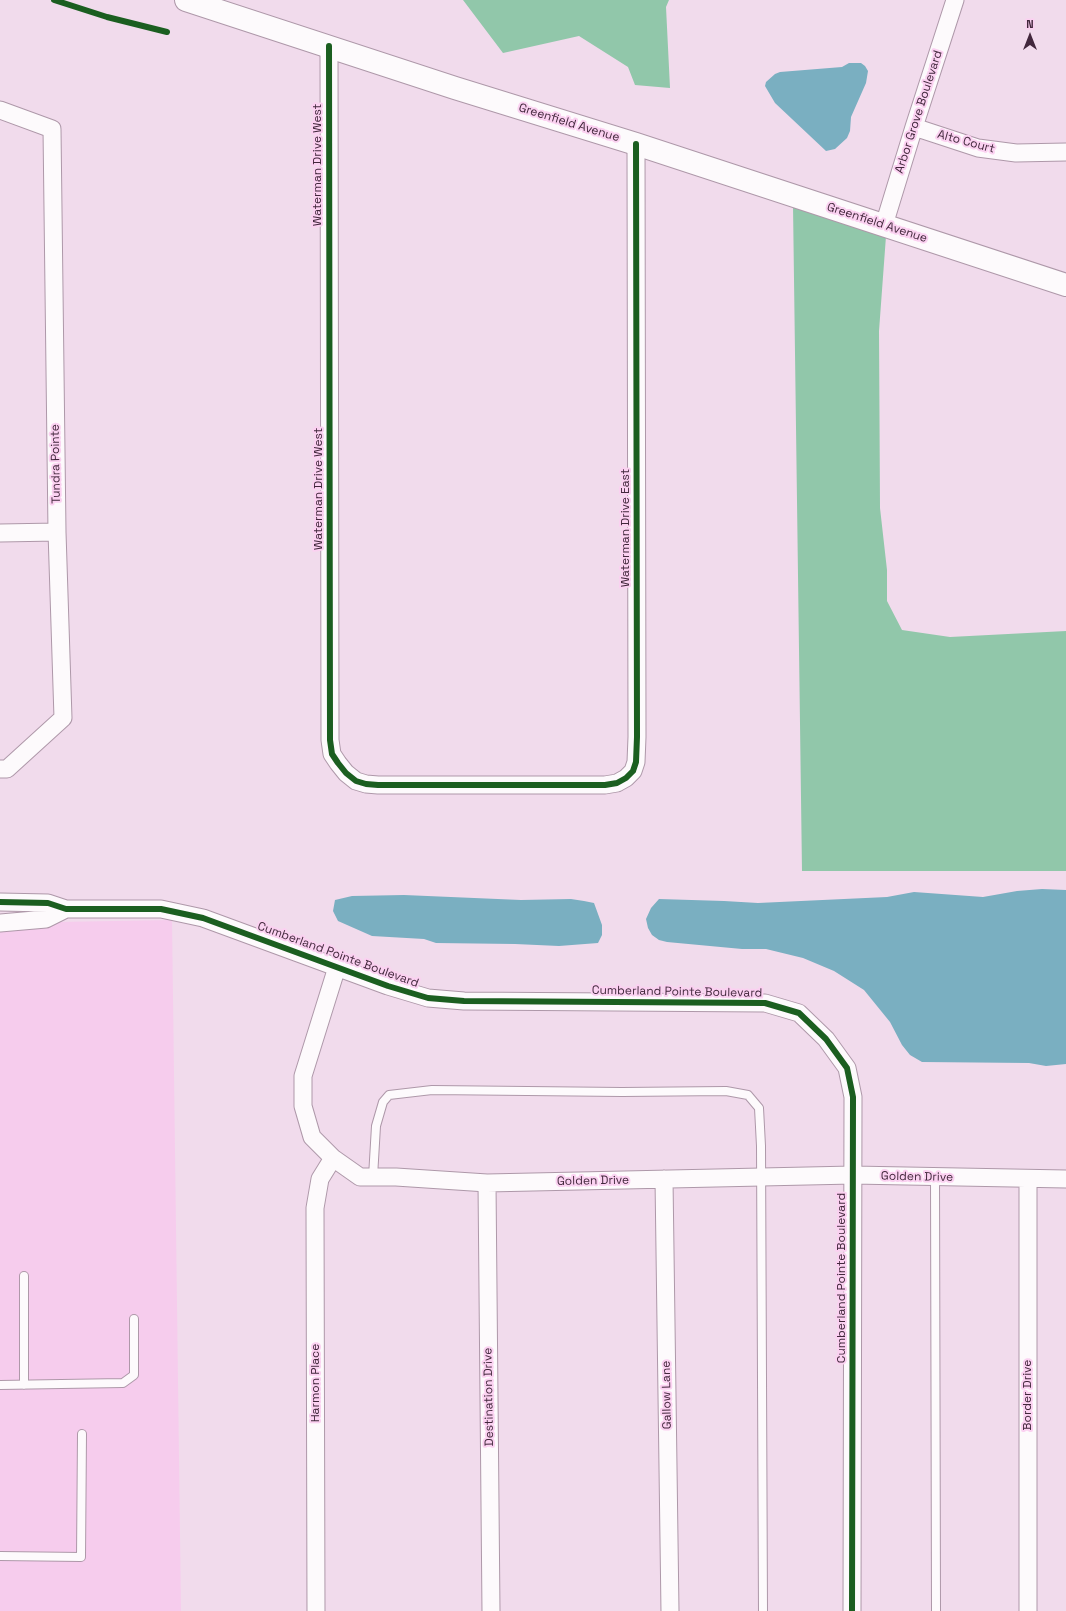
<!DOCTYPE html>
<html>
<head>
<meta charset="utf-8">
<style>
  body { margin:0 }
  #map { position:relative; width:1066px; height:1611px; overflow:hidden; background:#f1dbec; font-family:"Space Grotesk",sans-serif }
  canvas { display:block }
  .north { position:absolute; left:1010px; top:16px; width:40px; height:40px; -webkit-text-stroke:3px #fbd1f1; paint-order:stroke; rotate:0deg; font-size:11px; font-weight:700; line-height:16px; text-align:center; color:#42273c }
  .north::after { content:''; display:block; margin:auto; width:14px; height:18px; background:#42273c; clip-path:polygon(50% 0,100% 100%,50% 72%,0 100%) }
</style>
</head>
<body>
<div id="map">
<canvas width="1066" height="1611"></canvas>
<div class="north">N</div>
</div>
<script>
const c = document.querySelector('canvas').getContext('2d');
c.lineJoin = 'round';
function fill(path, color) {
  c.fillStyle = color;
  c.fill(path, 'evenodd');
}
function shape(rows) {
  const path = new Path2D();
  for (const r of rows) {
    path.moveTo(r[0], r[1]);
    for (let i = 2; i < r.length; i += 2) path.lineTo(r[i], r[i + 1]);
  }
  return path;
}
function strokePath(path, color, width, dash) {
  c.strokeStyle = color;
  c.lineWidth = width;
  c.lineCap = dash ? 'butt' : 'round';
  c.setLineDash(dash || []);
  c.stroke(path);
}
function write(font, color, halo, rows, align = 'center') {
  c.font = font + ' "Space Grotesk",sans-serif';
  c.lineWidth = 4;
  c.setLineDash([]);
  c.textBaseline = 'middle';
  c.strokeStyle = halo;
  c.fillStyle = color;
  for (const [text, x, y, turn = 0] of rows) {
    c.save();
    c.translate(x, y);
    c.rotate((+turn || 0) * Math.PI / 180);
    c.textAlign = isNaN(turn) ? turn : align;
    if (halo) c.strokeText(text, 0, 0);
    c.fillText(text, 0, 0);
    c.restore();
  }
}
const built = shape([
  [172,920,181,1611,0,1611,0,923]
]);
const forest = shape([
  [463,0,669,0,666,7,670,88,635,85,628,67,579,36,503,53],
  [793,205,886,236,879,331,880,508,887,570,887,601,902,630,950,637,1066,631,1066,871,802,871]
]);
const water = shape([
  [849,63,861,63,865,66,868,71,866,83,851,117,850,131,847,138,835,149,826,151,775,103,765,86,766,82,775,74,780,72,842,67],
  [1042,889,1066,890,1066,1064,1046,1066,1029,1063,922,1062,910,1055,902,1045,890,1022,864,990,834,971,803,958,766,949,742,949,667,942,659,940,652,935,648,928,646,919,651,908,659,899,724,901,758,903,887,897,914,892,983,897,1017,891],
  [404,895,521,900,571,899,584,901,594,903,602,925,602,935,598,943,559,946,515,944,436,943,424,939,372,936,338,921,333,911,335,900,352,896]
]);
const lane = shape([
  [373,1177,376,1126,383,1102,389,1095,432,1090,622,1092,726,1091,748,1095,759,1108,761,1146,763,1611],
  [935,1177,936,1611],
  [0,1385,123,1383,134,1375,134,1319],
  [24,1385,24,1276],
  [0,1556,81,1557,82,1434]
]);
const street = shape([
  [329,46,330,740,332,754,338,763,346,773,356,781,366,784,378,785,605,785,617,783,626,778,633,771,636,762,637,737,636,144],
  [0,110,52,129,57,532,63,718,7,769,0,769],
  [914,127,978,148,1016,153,1066,152],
  [884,225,914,127,955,0],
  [0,533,57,532],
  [0,902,48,903,66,909,161,909,203,918,388,986,428,998,464,1001,765,1003,799,1013,826,1039,847,1068,853,1097,852,1611],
  [0,923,46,919,66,909],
  [337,967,303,1076,303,1106,312,1137,333,1158,360,1177,396,1177,487,1183,853,1175,1066,1179],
  [664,1179,670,1611],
  [1028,1179,1028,1611],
  [487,1183,491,1611],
  [316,1611,315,1208,320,1179,333,1158]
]);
const secondary = shape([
  [186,0,455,88,636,144,1066,285]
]);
const cycleway = shape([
  [54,0,107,17,167,32],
  [329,46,330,740,332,754,338,763,346,773,356,781,366,784,378,785,605,785,617,783,626,778,633,771,636,762,637,737,636,144],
  [0,902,48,903,66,909,161,909,203,918,388,986,428,998,464,1001,765,1003,799,1013,826,1039,847,1068,853,1097,852,1611]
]);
const streetNames = [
  ["Arbor Grove Boulevard",919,112,-72],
  ["Greenfield Avenue",569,123,17],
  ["Alto Court",966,142,15],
  ["Waterman Drive West",318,165,-90],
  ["Greenfield Avenue",877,223,18],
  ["Tundra Pointe",56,464,-91],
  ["Waterman Drive West",319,489,-90],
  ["Waterman Drive East",626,528,-90],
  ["Cumberland Pointe Boulevard",338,955,20],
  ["Cumberland Pointe Boulevard",677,992,1],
  ["Golden Drive",917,1177,1],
  ["Golden Drive",593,1181,-1],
  ["Cumberland Pointe Boulevard",842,1278,-90],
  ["Harmon Place",316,1383,-90],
  ["Gallow Lane",667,1395,-91],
  ["Border Drive",1028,1395,-90],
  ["Destination Drive",489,1397,-91]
];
fill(built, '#f6cced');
fill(forest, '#91c7aa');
fill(water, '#7aafc1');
strokePath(lane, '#ae98a9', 10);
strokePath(street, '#ae98a9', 19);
strokePath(secondary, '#ae98a9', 24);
strokePath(lane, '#fdfafc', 8);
strokePath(street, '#fdfafc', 17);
strokePath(secondary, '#fdfafc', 22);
strokePath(cycleway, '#1b5e20', 6);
write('12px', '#42273c', '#fbd1f1', streetNames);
</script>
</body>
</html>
